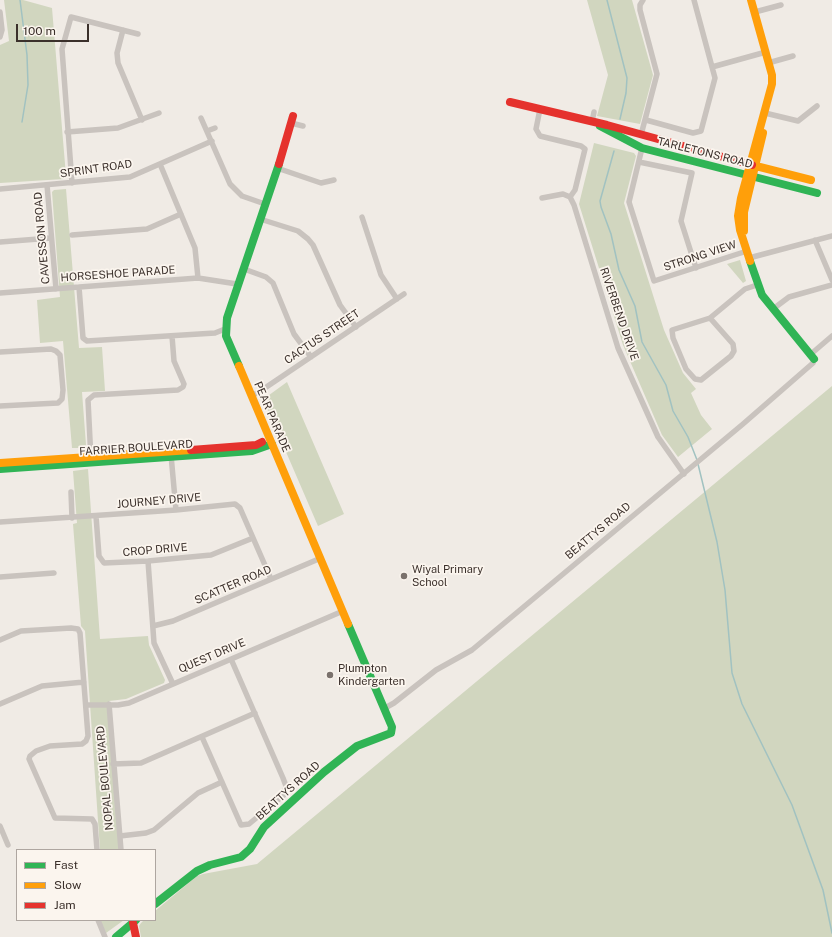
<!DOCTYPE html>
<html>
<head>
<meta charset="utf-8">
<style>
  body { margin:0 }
  #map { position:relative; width:832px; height:937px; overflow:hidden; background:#f0ebe5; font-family:"Public Sans",sans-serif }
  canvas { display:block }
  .legend { position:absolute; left:16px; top:849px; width:140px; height:72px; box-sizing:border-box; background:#fbf5ee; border:1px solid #aea6a0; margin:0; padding:5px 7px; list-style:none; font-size:12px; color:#3b302b }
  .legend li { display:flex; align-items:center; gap:8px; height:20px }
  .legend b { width:20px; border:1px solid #aea6a0 }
  .scale { position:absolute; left:16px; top:24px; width:73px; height:18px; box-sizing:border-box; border:2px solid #3b302b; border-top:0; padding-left:5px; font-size:12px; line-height:14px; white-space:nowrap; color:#3b302b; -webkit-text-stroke:3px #fbf5ee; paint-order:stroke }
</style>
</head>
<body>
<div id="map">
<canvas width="832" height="937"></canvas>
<ul class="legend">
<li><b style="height:5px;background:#30b455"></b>Fast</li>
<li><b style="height:5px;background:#ff9f0a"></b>Slow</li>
<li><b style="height:5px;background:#e5322d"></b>Jam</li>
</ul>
<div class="scale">100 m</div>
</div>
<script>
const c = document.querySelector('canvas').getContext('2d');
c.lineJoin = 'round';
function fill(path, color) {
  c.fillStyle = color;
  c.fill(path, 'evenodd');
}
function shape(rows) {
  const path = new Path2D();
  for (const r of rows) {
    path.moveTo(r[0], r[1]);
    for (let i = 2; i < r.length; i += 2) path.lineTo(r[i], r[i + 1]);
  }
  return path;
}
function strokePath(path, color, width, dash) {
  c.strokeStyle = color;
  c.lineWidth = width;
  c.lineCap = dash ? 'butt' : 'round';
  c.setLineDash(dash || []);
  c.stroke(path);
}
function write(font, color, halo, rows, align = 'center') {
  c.font = font + ' "Public Sans",sans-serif';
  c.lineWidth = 3.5;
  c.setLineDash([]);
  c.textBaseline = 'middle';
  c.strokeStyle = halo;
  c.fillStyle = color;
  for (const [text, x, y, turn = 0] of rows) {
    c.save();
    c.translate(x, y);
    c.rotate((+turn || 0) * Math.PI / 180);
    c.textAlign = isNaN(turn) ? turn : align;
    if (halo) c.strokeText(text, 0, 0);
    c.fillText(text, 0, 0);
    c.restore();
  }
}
const green = shape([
  [4,0,23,0,52,8,66,176,64,179,0,183,0,45,9,41],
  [587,0,632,0,653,75,640,124,597,116,608,75],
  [594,143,634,153,636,156,624,203,664,330,683,373,696,389,691,393,701,415,712,429,678,457,662,435,623,345,579,204],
  [66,189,79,348,102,347,105,391,82,392,86,445,84,448,72,448,63,341,40,343,37,300,60,297,52,192,54,190],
  [740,260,746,281,743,283,727,264],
  [287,382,344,514,318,526,264,401,265,398],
  [832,386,832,937,141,937,139,926,141,923,144,920,155,920,155,911,197,876,203,874,257,864],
  [88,469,100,639,148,636,149,645,165,680,164,683,126,699,109,701,121,850,100,850,85,631,81,626,73,524,77,523,73,471],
  [100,920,124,920,106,933]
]);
const stream = shape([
  [20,0,27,55,28,85,22,122],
  [607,0,627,78,626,93,620,119],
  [614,151,600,201,601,207,611,234,619,270,635,306,642,342,666,385,673,411,688,437,697,460],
  [698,464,717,542,725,590,732,673,742,704,792,805,823,890,832,933]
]);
const street = shape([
  [0,12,2,30,0,37],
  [755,12,781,5],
  [123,30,117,53,118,63,142,120],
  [768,63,793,56],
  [712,67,766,52],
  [540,109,536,129,540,136,581,146,585,149,575,190,570,197],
  [765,113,798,121,817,106],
  [201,118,230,184,242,196,265,204],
  [646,120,693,133,701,131,715,78,694,0],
  [592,122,594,112],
  [291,123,303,126],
  [207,131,215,128],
  [67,132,118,128,159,113],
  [641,135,657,74,640,10,640,5,643,0],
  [642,148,629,202,654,281,747,251],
  [639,162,692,173,681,221,696,268],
  [160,164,195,248,198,278],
  [277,168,321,183,334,180],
  [72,183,62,49,71,17,138,34],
  [47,185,56,289],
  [0,189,130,177,212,141],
  [570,197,574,205,618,348,658,437,684,474],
  [542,198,563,194,570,197],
  [362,217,381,275,397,299],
  [260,219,298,231,308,239,313,245,340,305,356,327],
  [72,235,147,229,181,214],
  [815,240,832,280],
  [0,242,51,238],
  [749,258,832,236],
  [244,269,266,277,273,283,294,334,311,357],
  [79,287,83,338,87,341,215,333,225,329],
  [0,293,198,278,237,284],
  [773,309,789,297,832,285],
  [710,318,733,344,734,351,731,356,701,380,695,379,686,369,673,338,672,330,710,318,745,289,757,285],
  [0,352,51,349,56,351,60,355,63,390,62,399,58,403,0,406],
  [811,354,832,336],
  [251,396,259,392,404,294],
  [171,455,176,510],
  [91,460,88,400,94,395,178,390,183,387,184,384,174,361,172,336],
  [71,492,72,518],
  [96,516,99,556,104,563,148,561,211,555,253,538],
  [0,522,176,510,235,504,240,508,271,579],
  [148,561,154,643,173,684],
  [0,577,54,573],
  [153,626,173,621,321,558],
  [0,640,21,631,71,628,78,629,80,633,88,736,86,741,82,744,50,746,36,751,30,756,29,759,55,818,92,819,95,824,97,850],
  [0,704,42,686,84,682],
  [109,704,121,850],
  [86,705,118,705,129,703,343,611],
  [385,708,394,703,436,670,472,650,743,424,813,363,814,359],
  [202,737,241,825,249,824,284,795,286,786,283,778,231,659],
  [113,764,141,763,255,713],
  [0,826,8,845],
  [120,836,146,833,154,830,198,793,222,782],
  [98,920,105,937]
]);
const fast = shape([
  [600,126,642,148,817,193],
  [750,261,762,295,814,359],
  [239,366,226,336,227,318,279,164],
  [0,469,252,451,272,444],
  [155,904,197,871,210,865,241,857,250,849,264,827,324,772,357,746,391,733,392,727,348,624],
  [116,937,136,920]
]);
const slow = shape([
  [752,165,811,180],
  [744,231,744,212,763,133],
  [750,261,740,230,738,216,741,198,772,84,772,75,751,0],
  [239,366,348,624],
  [0,463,191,450]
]);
const jam = shape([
  [510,102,607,125,752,165],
  [279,164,293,116],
  [191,450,256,445,262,442],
  [133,923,136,937]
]);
const markers = [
  [404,576,4,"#7a716c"],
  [330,675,4,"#7a716c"]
];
const streetNames = [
  ["TARLETONS ROAD",705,153,14],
  ["SPRINT ROAD",96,169,-8],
  ["CAVESSON ROAD",42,238,-95],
  ["STRONG VIEW",700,256,-18],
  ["HORSESHOE PARADE",118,274,-4],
  ["RIVERBEND DRIVE",619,314,71],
  ["CACTUS STREET",322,337,-34],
  ["PEAR PARADE",272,417,67],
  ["FARRIER BOULEVARD",136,448,-4],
  ["JOURNEY DRIVE",159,501,-5],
  ["BEATTYS ROAD",598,531,-40],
  ["CROP DRIVE",155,550,-5],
  ["SCATTER ROAD",233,585,-23],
  ["QUEST DRIVE",212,656,-23],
  ["NOPAL BOULEVARD",105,778,-95],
  ["BEATTYS ROAD",288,791,-42]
];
const poiNames = [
  ["Wiyal Primary",412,570],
  ["School",412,583],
  ["Plumpton",338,669],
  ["Kindergarten",338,682]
];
fill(green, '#d1d6bf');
strokePath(stream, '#a1c2c1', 1.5);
strokePath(street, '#c9c3be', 5.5);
strokePath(fast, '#30b455', 8);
strokePath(slow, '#ff9f0a', 8);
strokePath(jam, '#e5322d', 8);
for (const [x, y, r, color] of markers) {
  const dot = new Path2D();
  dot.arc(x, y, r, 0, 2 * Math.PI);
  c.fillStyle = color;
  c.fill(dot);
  strokePath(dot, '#fbf5ee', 1.5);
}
write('11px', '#3b302b', '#fbf5ee', streetNames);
write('11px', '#3b302b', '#fbf5ee', poiNames, 'left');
</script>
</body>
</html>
